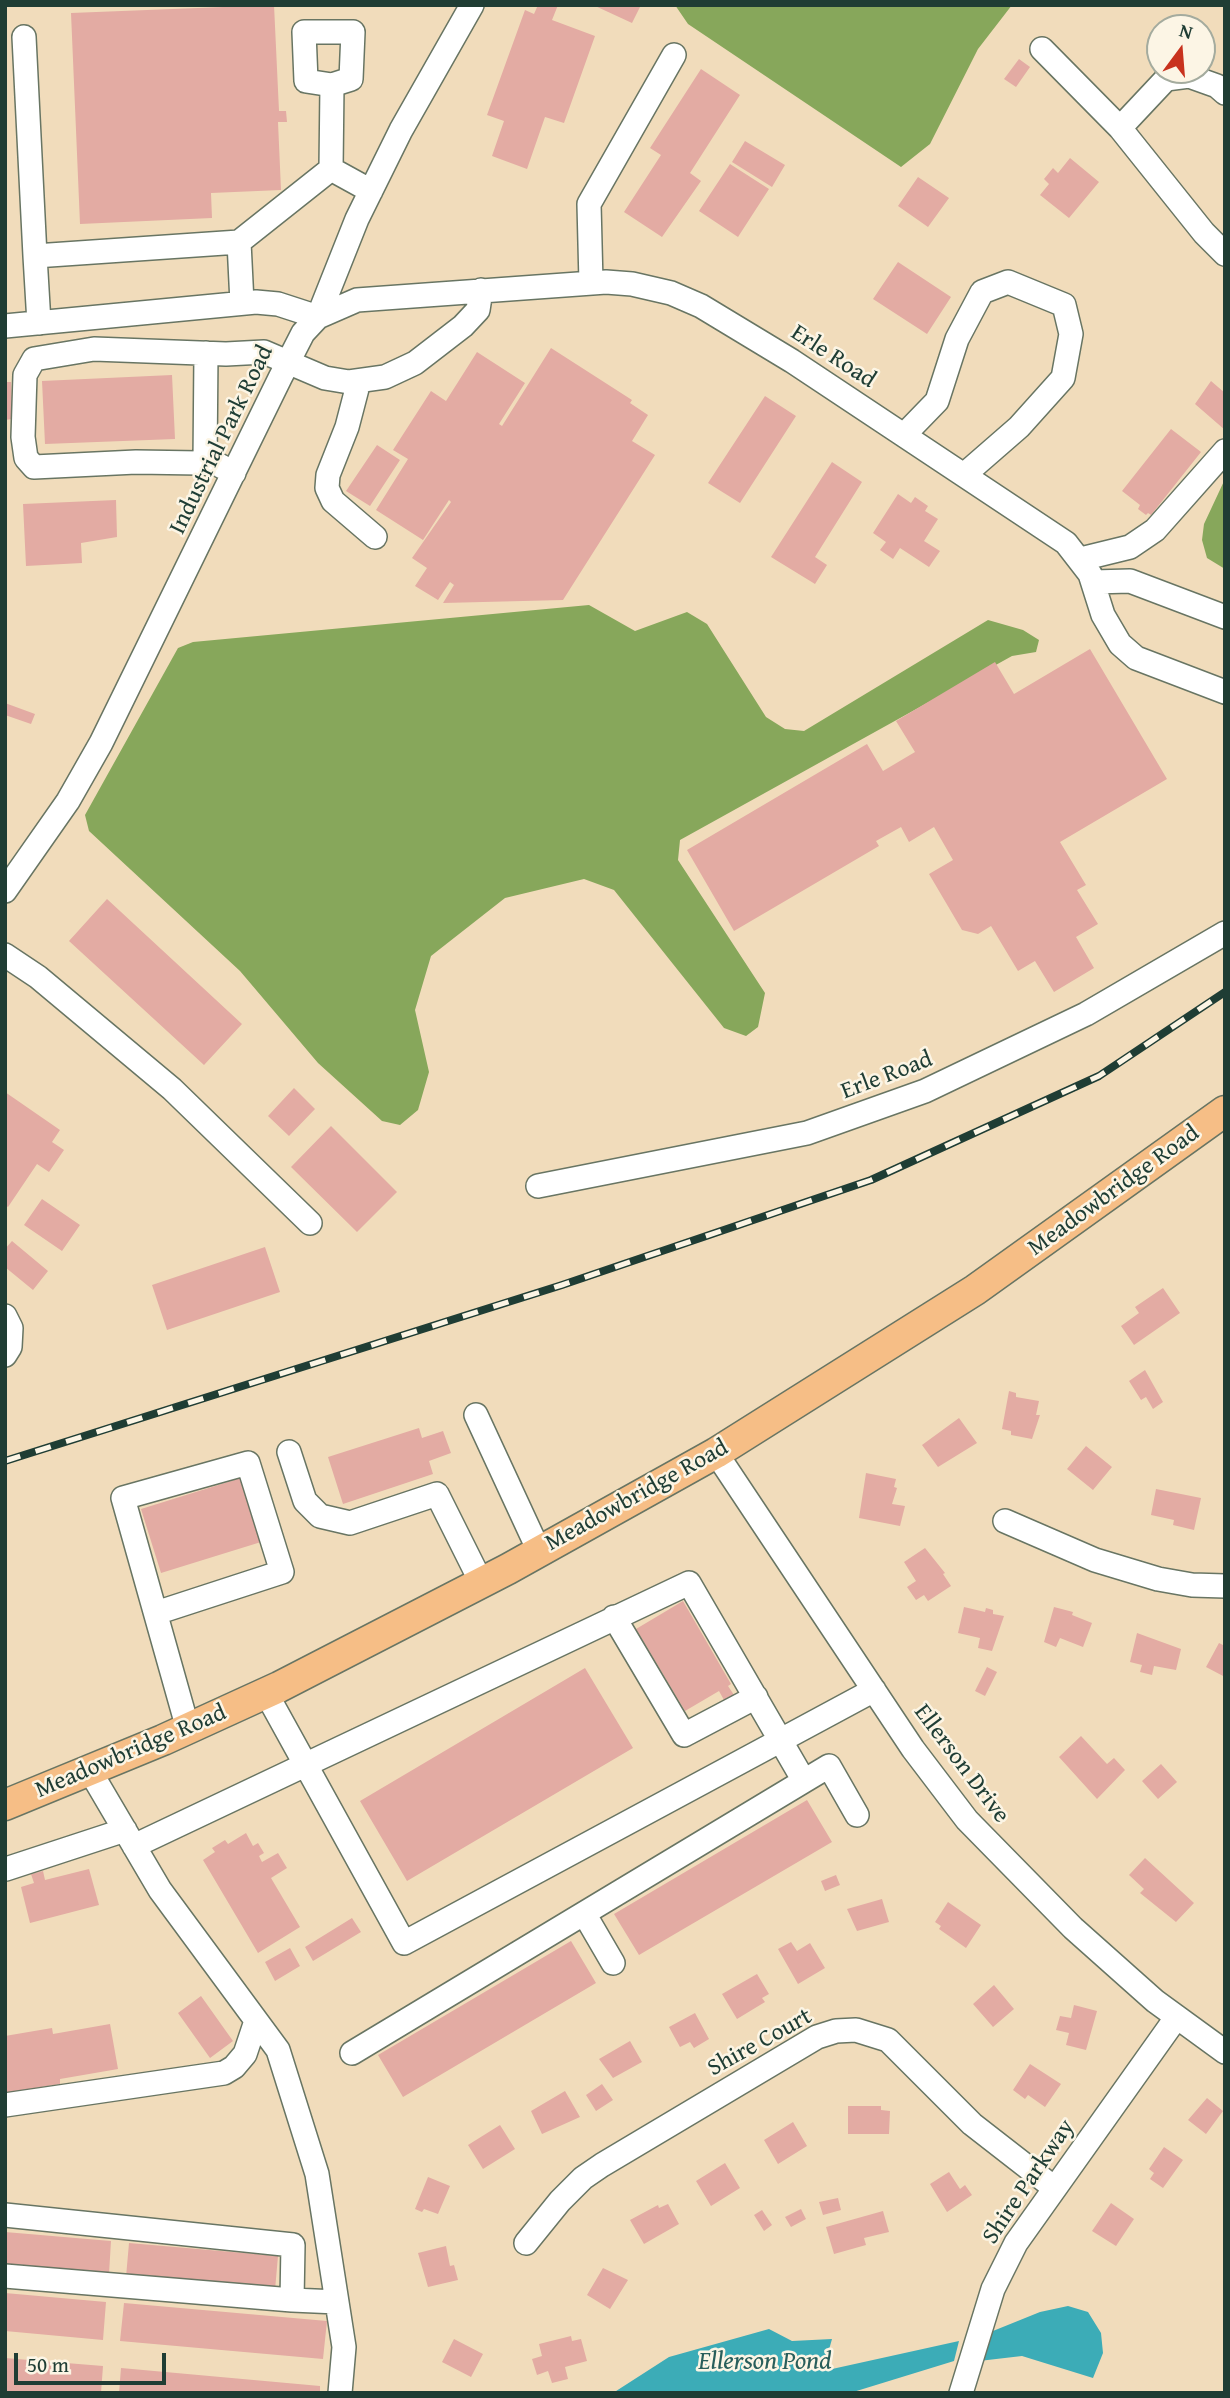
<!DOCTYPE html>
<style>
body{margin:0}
#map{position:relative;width:1230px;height:2398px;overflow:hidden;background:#f1dcbb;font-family:"Gentium Book Plus",serif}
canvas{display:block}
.frame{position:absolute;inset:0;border:7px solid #1f3d34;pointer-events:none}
.north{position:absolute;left:1146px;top:14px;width:70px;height:70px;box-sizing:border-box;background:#fcf5e5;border:2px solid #a4ab9e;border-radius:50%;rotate:16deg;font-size:19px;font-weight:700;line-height:28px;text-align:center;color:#1f3d34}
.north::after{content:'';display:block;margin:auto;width:24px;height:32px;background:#c8321e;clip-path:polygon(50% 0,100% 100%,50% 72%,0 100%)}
.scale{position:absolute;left:14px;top:2353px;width:152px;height:32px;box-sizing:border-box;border:4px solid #1f3d34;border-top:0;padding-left:9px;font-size:21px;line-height:24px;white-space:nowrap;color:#1f3d34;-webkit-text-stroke:5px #fcf5e5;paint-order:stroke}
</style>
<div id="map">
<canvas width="1230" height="2398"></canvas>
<div class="frame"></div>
<div class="north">N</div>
<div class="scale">50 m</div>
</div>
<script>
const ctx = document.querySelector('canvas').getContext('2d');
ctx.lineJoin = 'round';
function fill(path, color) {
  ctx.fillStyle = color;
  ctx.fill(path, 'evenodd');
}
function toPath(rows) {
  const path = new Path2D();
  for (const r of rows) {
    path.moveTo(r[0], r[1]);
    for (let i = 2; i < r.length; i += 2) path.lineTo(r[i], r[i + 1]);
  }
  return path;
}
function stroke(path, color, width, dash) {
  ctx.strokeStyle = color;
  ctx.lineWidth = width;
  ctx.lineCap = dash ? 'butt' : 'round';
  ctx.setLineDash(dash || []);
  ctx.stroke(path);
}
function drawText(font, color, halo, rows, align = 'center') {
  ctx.font = font + ' "Gentium Book Plus",serif';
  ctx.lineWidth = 5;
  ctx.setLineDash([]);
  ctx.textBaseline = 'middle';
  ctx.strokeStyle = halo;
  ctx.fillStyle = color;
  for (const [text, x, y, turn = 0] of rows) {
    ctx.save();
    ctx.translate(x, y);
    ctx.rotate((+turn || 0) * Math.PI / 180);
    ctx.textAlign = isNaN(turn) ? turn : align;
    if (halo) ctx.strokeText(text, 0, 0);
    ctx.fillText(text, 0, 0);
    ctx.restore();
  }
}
fill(toPath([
 [675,5,1012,5,978,49,930,144,901,167,688,24],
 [1225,479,1225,569,1207,558,1202,540,1204,524],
 [589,605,635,631,687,612,707,624,766,717,785,729,804,731,988,620,1023,630,1039,640,1036,652,1012,656,680,840,678,860,765,993,758,1027,746,1036,724,1028,614,890,584,879,505,898,431,956,415,1010,429,1072,418,1110,400,1125,382,1121,318,1063,240,971,89,831,85,815,178,648,193,642]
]), '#87a75b');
fill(toPath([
 [1068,2306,1088,2312,1101,2333,1103,2353,1093,2378,1022,2356,979,2361,988,2333,1040,2312],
 [769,2329,792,2341,832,2339,823,2371,959,2341,954,2361,850,2393,613,2393,669,2357]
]), '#3cacb7');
fill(toPath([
 [274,5,279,111,286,111,287,122,278,122,281,190,211,193,212,218,80,224,71,13],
 [538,5,558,5,552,20,595,36,564,123,545,117,527,169,492,156,504,121,487,115,525,10,534,14],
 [593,5,641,5,632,23],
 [1019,59,1030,67,1016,87,1004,79],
 [701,69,740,95,690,173,701,181,662,237,624,212,661,155,650,148],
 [745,141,785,165,772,187,732,162],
 [1070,158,1099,182,1069,218,1040,195,1049,184,1044,179,1053,168,1058,173],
 [730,164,769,189,738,237,699,211],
 [918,177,949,198,928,227,898,206],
 [898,262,951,297,927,334,873,299],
 [551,348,632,400,630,403,648,415,632,441,655,455,563,600,443,603,454,585,450,582,438,600,415,586,427,568,412,558,451,502,449,500,423,540,376,510,408,459,393,450,431,391,446,401,477,352,525,383,499,424,502,426],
 [172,375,175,439,45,444,42,381],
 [1211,381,1225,393,1225,430,1195,404],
 [5,382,11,382,12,419,5,420],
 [765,396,796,416,740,503,708,483],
 [1171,429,1201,452,1151,515,1148,513,1146,515,1138,509,1140,505,1122,491],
 [377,445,400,460,370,506,346,491],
 [832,462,862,482,815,557,827,565,815,584,771,557],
 [898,494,911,503,915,497,928,506,925,511,938,519,924,541,940,551,929,567,900,548,893,559,880,550,886,542,873,533],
 [116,500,117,537,81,543,82,563,26,566,23,504],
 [1090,649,1167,779,1060,842,1086,885,1077,890,1098,924,1076,937,1094,968,1054,992,1035,961,1018,971,991,926,978,934,962,930,929,874,953,860,934,827,909,842,901,827,876,841,879,846,734,931,687,850,867,744,883,771,915,752,896,721,995,662,1014,694],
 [5,703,35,714,31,724,5,715],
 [107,899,242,1024,204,1065,69,941],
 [294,1088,315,1109,289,1136,268,1116],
 [5,1092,60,1130,52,1142,64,1150,49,1172,37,1164,8,1207,5,1205],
 [331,1126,397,1192,357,1232,291,1167],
 [42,1199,80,1225,62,1251,24,1225],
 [12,1241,48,1271,33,1290,5,1267,5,1249],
 [265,1247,280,1292,167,1330,152,1285],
 [1163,1288,1180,1313,1134,1345,1121,1326,1139,1313,1135,1307],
 [1145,1370,1163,1402,1153,1409,1146,1397,1141,1400,1129,1381],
 [1009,1391,1016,1393,1016,1397,1039,1401,1036,1415,1040,1415,1032,1439,1011,1435,1011,1431,1002,1429],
 [959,1418,977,1443,938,1467,922,1445],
 [419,1428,422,1438,443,1431,451,1453,429,1461,433,1474,343,1504,328,1457],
 [1086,1446,1112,1467,1093,1490,1067,1469],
 [866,1473,896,1479,894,1487,897,1488,892,1504,905,1506,900,1526,859,1518],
 [241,1478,261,1542,161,1573,141,1509],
 [1156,1489,1201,1498,1194,1530,1173,1525,1174,1520,1151,1515],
 [925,1548,945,1573,943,1574,951,1586,928,1601,924,1595,916,1600,907,1587,916,1581,904,1562],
 [683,1601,731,1684,728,1686,734,1695,724,1700,719,1691,685,1711,636,1629],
 [964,1607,985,1612,986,1608,993,1610,993,1614,1004,1616,992,1651,978,1648,980,1638,958,1633],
 [1054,1607,1073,1612,1072,1615,1092,1623,1083,1647,1060,1638,1056,1647,1044,1642],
 [1137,1633,1181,1649,1176,1670,1154,1666,1152,1675,1140,1672,1142,1665,1130,1662],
 [1219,1643,1225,1646,1225,1677,1206,1667],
 [987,1667,997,1672,985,1696,975,1691],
 [585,1668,633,1748,407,1881,360,1801],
 [1081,1736,1107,1764,1114,1758,1125,1770,1097,1799,1059,1757],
 [1161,1764,1177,1782,1158,1799,1142,1781],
 [807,1800,832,1842,639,1955,614,1914],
 [246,1833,253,1846,258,1843,264,1853,259,1856,262,1862,278,1853,287,1868,271,1878,300,1927,258,1953,203,1860,215,1852,212,1848,225,1840,228,1844],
 [1145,1858,1194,1903,1176,1922,1140,1893,1144,1889,1129,1875],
 [89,1869,99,1905,30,1923,21,1887,34,1883,31,1874,43,1871,45,1880],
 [836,1875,840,1885,825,1891,821,1881],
 [882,1899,889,1922,857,1931,847,1909],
 [948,1902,981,1925,966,1948,939,1929,941,1926,935,1922],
 [352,1918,361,1932,313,1961,305,1947],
 [571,1941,596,1983,403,2097,378,2055],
 [791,1942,797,1951,810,1943,825,1968,798,1984,778,1949],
 [290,1948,300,1966,275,1981,265,1962],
 [757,1974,769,1994,762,1998,765,2002,737,2019,722,1994],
 [994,1985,1014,2009,993,2027,973,2004],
 [201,1996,233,2041,210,2058,178,2013],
 [1074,2005,1097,2011,1086,2050,1066,2045,1069,2033,1056,2030,1060,2016,1071,2018],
 [695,2013,709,2039,694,2048,690,2042,680,2047,669,2027],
 [110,2024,118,2069,60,2079,60,2084,5,2093,5,2036,52,2028,53,2034],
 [630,2041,642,2062,613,2078,599,2059],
 [1030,2064,1061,2084,1045,2107,1028,2095,1025,2099,1013,2090],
 [602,2084,613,2100,596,2111,586,2095],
 [565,2091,580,2117,542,2134,531,2111],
 [1207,2098,1223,2111,1206,2134,1188,2120],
 [848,2106,881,2106,881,2110,890,2111,889,2134,848,2134],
 [793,2122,807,2146,778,2164,764,2140],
 [500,2125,515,2149,483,2169,468,2145],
 [1164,2147,1183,2160,1163,2188,1150,2179,1154,2173,1149,2169],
 [725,2163,740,2188,711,2206,696,2181],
 [949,2172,960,2189,965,2185,972,2195,947,2212,930,2184],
 [428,2177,450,2186,438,2214,424,2209,422,2212,415,2209],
 [838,2198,841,2210,823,2215,819,2202],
 [1111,2203,1134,2219,1116,2246,1092,2231],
 [668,2204,679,2224,644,2244,630,2220,658,2205,659,2208],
 [801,2209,806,2219,791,2227,785,2217],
 [762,2210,772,2225,764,2231,754,2215],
 [883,2211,889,2232,864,2238,866,2245,834,2254,826,2227],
 [5,2232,111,2241,109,2274,5,2265],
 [129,2243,278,2256,275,2290,126,2277],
 [446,2246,450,2266,454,2265,458,2280,428,2287,418,2253],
 [603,2268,628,2280,610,2309,587,2295],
 [5,2293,106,2302,103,2340,5,2331],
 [124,2303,327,2321,323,2359,120,2341],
 [571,2336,572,2341,581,2339,587,2361,565,2367,568,2379,552,2383,548,2371,537,2375,532,2359,542,2356,539,2344],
 [454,2339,483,2354,471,2377,442,2362],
 [5,2358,103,2366,101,2393,5,2392],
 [121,2368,320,2386,320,2393,119,2393]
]), '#e3aba3');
const minor = toPath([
 [24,37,35,256,239,242],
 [1042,49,1120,128,1204,233,1225,254],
 [1120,128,1166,79,1189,76,1217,86,1225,93],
 [331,169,332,85,351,79,353,32,304,32,306,81,332,85],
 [35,256,39,323],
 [591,283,589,204,674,55],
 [242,303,239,242,331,169,371,191],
 [5,326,256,302,278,304,318,317,357,300,606,282,632,284,671,293,701,306,792,361,1066,543,1090,574,1103,615,1120,644,1136,658,1225,692],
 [359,381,347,427,328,475,327,488,333,501,375,537],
 [905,434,937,401,957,339,982,292,1008,282,1064,305,1071,334,1063,378,1019,427,965,474],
 [205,463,206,353],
 [234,473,217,464,200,463,136,462,34,467,26,458,23,437,25,375,34,359,94,349,226,354,264,352,325,378,349,382,385,377,415,363,463,326,478,310,481,290],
 [1081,559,1130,547,1155,530,1225,451],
 [1093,582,1130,581,1225,617],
 [5,891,68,801,101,743,280,378,303,333,318,317,357,219,401,130,472,5],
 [5,955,38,977,172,1089,310,1223],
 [538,1186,807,1133,925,1091,1086,1014,1225,933],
 [5,1316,11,1328,10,1347,5,1355],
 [476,1415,539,1551],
 [289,1452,305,1501,320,1516,350,1523,437,1494,481,1582],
 [716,1453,913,1749,967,1820,1073,1928,1155,2001,1225,2052],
 [1005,1521,1095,1560,1158,1579,1192,1585,1225,1586],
 [156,1613,282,1572,248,1463,123,1498,188,1729],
 [614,1617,684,1735,756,1697],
 [266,1693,404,1943,874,1690],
 [90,1771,160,1890,278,2050,317,2174,344,2347,340,2393],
 [804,1781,829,1766,857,1815],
 [134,1846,689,1583,804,1781,352,2053],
 [6,1869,125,1830],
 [585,1915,613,1963],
 [5,2105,224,2073,234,2067,245,2054,256,2021],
 [5,2215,293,2245,292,2300,337,2302],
 [526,2243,560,2201,583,2178,602,2165,817,2037,836,2031,856,2030,888,2040,972,2124,1053,2187],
 [5,2276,292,2300],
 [961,2393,993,2289,1016,2243,1176,2018]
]);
const major = toPath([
 [5,1805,163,1740,279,1687,508,1569,716,1453,975,1290,1225,1111]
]);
stroke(minor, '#687563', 26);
stroke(major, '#687563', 33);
stroke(minor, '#fff', 23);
stroke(major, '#f6be86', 30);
const rail = toPath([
 [5,1461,562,1285,871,1180,1099,1076,1225,992]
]);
stroke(rail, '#1f3d34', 8);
stroke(rail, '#fcf5e5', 5, [16]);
drawText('24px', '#1f3d34', '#fcf5e5', [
 ["Erle Road",833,357,33],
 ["Industrial Park Road",222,440,-64],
 ["Erle Road",887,1076,-21],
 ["Meadowbridge Road",1114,1191,-36],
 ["Meadowbridge Road",637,1496,-29],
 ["Meadowbridge Road",131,1752,-23],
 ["Ellerson Drive",961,1764,53],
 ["Shire Court",760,2043,-29],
 ["Shire Parkway",1029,2182,-56]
]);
drawText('italic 26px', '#285e5b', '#fcf5e5', [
 ["Ellerson Pond",765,2362]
]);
</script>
